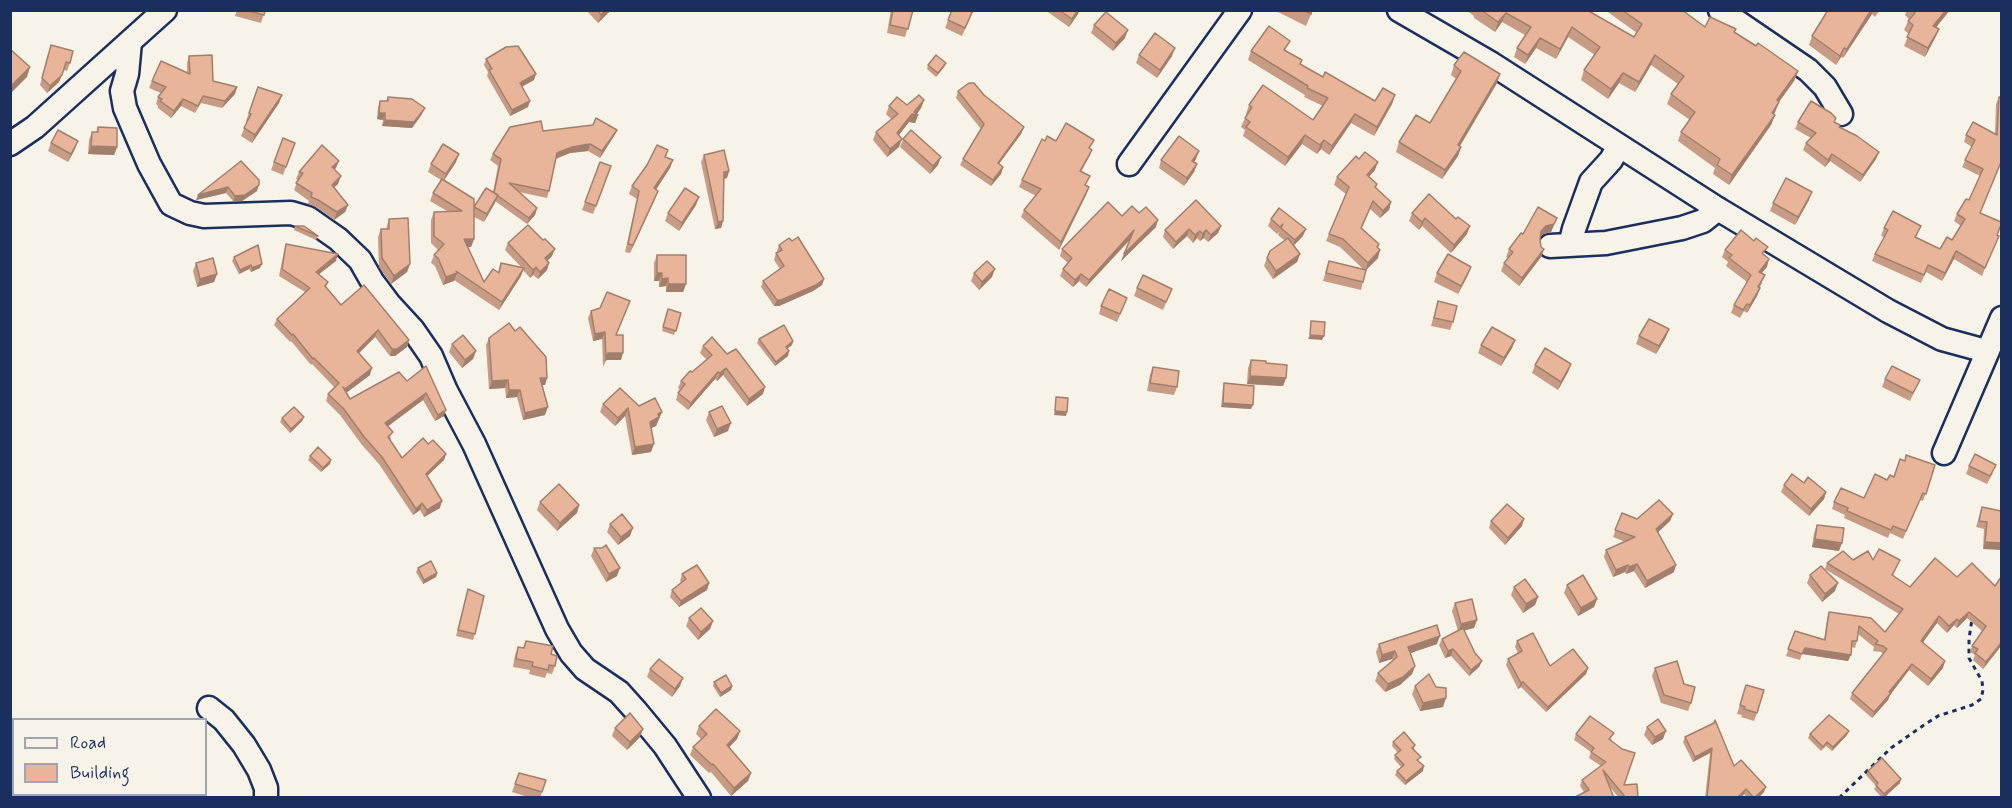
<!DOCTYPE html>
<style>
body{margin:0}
#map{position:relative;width:2012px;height:808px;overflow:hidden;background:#f7f3e8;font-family:Mynerve,sans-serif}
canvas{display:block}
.frame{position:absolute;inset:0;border:12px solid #1b2f5e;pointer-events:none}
.legend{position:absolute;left:12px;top:718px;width:195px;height:78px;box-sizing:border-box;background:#f7f3e8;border:2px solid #9fa5b1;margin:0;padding:8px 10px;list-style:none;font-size:18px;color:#1b2f5e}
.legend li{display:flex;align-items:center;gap:12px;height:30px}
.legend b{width:30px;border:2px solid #9fa5b1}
</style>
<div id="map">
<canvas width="2012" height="808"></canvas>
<div class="frame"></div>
<ul class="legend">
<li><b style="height:8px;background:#f7f3e8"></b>Road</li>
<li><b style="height:16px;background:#e8b59a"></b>Building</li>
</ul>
</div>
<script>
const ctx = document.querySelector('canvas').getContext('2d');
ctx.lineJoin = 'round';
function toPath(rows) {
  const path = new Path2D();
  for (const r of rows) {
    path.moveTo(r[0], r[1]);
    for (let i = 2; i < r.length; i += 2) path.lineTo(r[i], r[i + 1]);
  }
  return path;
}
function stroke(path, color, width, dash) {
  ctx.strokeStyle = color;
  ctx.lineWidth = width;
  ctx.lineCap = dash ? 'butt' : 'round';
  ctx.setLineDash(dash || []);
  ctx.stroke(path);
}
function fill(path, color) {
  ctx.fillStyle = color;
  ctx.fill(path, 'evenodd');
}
const minor = toPath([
 [1399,10,1492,64,1718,209,1888,311,1942,339,1986,351],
 [1720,10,1808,70,1825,87,1841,114],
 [130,42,127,74,122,91,125,108,149,164,171,204,190,213,204,216,291,213,308,218,338,239,360,260,372,281,390,305,413,330,431,356,446,391,474,444,557,629,571,653,585,669,619,692,636,711,665,746,699,798],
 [10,144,35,127,165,10],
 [1129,164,1240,10],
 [1570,245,1574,229,1591,182,1611,160,1619,146],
 [1550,246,1606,243,1682,228,1703,221,1718,209],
 [1944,453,2002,318],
 [209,708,224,720,244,745,259,770,266,788,266,798]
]);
stroke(minor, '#1b2f5e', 27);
stroke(toPath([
 [1839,798,1891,748,1924,725,1938,716,1972,705,1981,699,1983,690,1982,681,1969,658,1969,639,1972,619]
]), '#1b2f5e', 3, [4.5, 4.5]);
stroke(minor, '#f7f3e8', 22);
fill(toPath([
 [237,10,265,10,261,23,235,16],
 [586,10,611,10,598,23],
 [891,10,913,10,905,37,887,33],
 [952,10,974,10,962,36,945,28],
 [1045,10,1079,10,1078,14,1069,27],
 [1274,10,1313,10,1306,26],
 [1466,10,1587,10,1634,37,1637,33,1605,10,1682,10,1705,27,1735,32,1798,71,1794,81,1779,102,1774,115,1775,115,1771,125,1729,185,1713,174,1715,168,1678,141,1681,132,1690,120,1667,104,1671,94,1678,84,1651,65,1635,92,1619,83,1608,99,1581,80,1584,70,1595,55,1568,37,1556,59,1536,48,1525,64,1514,57,1517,48,1525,35,1502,22,1495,32,1474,18,1474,16],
 [1828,10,1880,10,1875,17,1872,14,1843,58,1841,57,1836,65,1809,45,1812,36],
 [1907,10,1950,10,1936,27,1939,29,1935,38,1925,57,1904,46,1909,34,1904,30,1909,19,1905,15],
 [1094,25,1125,38,1113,51,1091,33],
 [51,45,70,63,67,71,63,70,59,82,47,93,40,85],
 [1251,51,1287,51,1301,65,1323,77,1375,101,1395,95,1392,104,1374,136,1351,123,1329,155,1321,149,1317,154,1302,144,1285,166,1243,136,1245,130,1241,127,1245,118,1247,115,1246,114,1249,105,1313,120,1323,106,1304,97,1305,95,1248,60],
 [1139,55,1172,56,1157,78,1136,63],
 [189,56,213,81,237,87,235,94,222,108,201,103,195,113,181,106,171,118,158,108,158,106,156,104,158,97,161,93,149,88,152,81,187,73,187,63],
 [486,59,534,80,522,86,528,107,510,116,487,76,488,72,484,65],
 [946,63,944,67,936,77,927,69,928,65],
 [1454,65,1497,83,1460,146,1461,147,1458,156,1442,179,1396,152,1399,142,1430,123,1456,79,1451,75],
 [258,87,282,95,279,103,252,143,241,136,247,122,246,121],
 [958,91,984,95,1021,134,999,164,1003,167,1001,174,991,186,960,165,963,159,981,129,956,98],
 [388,97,422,114,412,128,382,126,383,120,377,119,378,107,380,101,386,101],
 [1999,97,2001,163,1980,213,1998,235,1982,276,1954,259,1942,281,1926,272,1921,283,1872,261,1875,254,1884,237,1881,236,1884,228,1921,226,1916,238,1940,249,1952,240,1961,226,1954,221,1957,214,1969,200,1980,176,1962,167,1972,147,1964,142,1966,135,1995,133,1996,104],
 [924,100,921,108,917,114,918,115,915,123,909,122,899,135,899,147,887,157,873,140,876,132,891,119,886,114,889,106,907,105],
 [1836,118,1834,122,1839,127,1879,152,1876,159,1860,182,1830,161,1825,167,1803,150,1806,143,1811,138,1795,129,1798,122],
 [98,127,117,147,114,155,88,154,89,140,92,132,96,132],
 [543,131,614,136,600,158,588,151,570,153,556,159,549,191,547,198,519,192,537,208,535,215,527,224,495,201,484,222,474,217,474,239,471,247,468,247,484,282,498,272,501,263,521,267,505,250,508,243,552,256,547,261,549,263,547,270,538,279,533,275,530,278,523,270,521,276,499,310,454,280,443,285,435,266,431,263,434,255,438,250,431,243,431,220,434,212,447,211,430,201,433,193,441,180,428,172,431,164,456,162,444,180,474,210,474,207,493,192,498,166,490,160,493,154],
 [283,138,295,143,283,175,271,170],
 [903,139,938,165,930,174,900,147],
 [1045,141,1056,141,1090,148,1092,150,1089,157,1081,172,1086,186,1089,187,1086,195,1059,250,1021,217,1024,210,1036,196,1019,187,1022,180],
 [51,143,75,149,68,162,48,151],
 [668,150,666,157,673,160,670,168,656,189,655,199,630,253,625,252,637,199,629,194,632,186],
 [704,155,729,171,727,178,724,179,723,221,721,228,715,229,701,162],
 [1196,159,1194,162,1197,164,1194,172,1184,186,1159,168,1161,160],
 [241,161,257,191,242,201,233,201,226,193,196,200],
 [600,162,611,166,593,214,582,210],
 [336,168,334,170,338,184,334,187,348,205,345,212,334,220,316,207,308,204,309,201,294,190,298,180,296,179,299,172],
 [1375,170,1369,177,1377,184,1376,188,1391,202,1389,210,1380,218,1370,209,1362,228,1379,244,1378,248,1378,258,1366,270,1361,290,1323,281,1329,261,1363,269,1340,247,1326,241,1346,194,1334,185,1337,177],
 [1809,200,1795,225,1770,211,1773,203],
 [696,205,679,231,665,221,668,213],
 [1139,213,1156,227,1121,261,1131,239,1086,287,1079,281,1073,287,1060,276,1063,269,1068,263,1060,256,1062,249,1122,216],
 [1412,213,1467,234,1451,253,1422,226,1419,230,1409,221],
 [1557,218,1551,232,1543,234,1540,238,1541,247,1544,249,1541,257,1519,286,1501,271,1504,263,1508,258,1506,257,1509,249,1523,234],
 [389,219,410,264,407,272,391,284,379,267,378,237,381,229,386,229],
 [1271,219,1303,236,1293,246,1300,254,1297,262,1273,279,1264,266,1267,258,1285,241,1278,235,1279,232,1277,234,1268,226],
 [295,226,318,236,316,240,294,230],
 [1221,226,1218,233,1208,242,1204,238,1200,241,1197,238,1193,243,1187,236,1173,249,1163,237,1165,230],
 [286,244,336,261,319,274,328,282,326,287,341,305,409,340,407,347,395,356,390,356,375,337,359,353,370,375,346,393,350,399,407,381,426,366,444,416,435,421,423,400,388,426,391,439,389,440,402,458,428,444,446,454,444,460,427,476,440,508,424,517,420,510,413,515,379,464,362,445,340,415,326,401,328,394,335,388,312,364,311,365,291,341,290,342,274,325,277,319,305,292,279,276,284,251],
 [779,245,824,279,822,285,813,291,779,306,774,306,761,287,763,281,780,269,774,260,776,253,778,252,777,251],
 [1725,250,1765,255,1767,267,1761,273,1762,283,1760,287,1757,296,1747,313,1744,311,1740,318,1731,313,1734,305,1747,282,1726,266,1728,262,1722,257],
 [657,255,686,284,683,292,666,292,666,286,659,287,659,281,654,281,654,263],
 [234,257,260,268,251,272,249,269,239,274,232,261],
 [196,263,217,274,214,282,197,287,193,271],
 [1471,267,1468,275,1458,294,1434,282,1437,273],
 [974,273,992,277,979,290,971,281],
 [1137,288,1172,289,1163,310,1134,296],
 [1438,301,1453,322,1450,330,1431,326],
 [1101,306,1124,306,1117,322,1099,314],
 [668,309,681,313,674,335,662,331],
 [591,311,616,335,621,360,606,360,603,367,602,339,593,341,588,318],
 [1639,336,1666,337,1656,354,1636,344],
 [489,338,547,378,545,385,542,385,545,415,523,420,517,397,506,398,505,388,489,389,486,345],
 [759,339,793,341,792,345,787,349,789,351,788,356,775,366,757,343],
 [1515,340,1512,348,1501,366,1478,353,1481,345],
 [452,344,476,351,473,359,462,368,449,352],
 [703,346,763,394,747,406,723,375,717,381,715,379,688,410,676,400,678,393,680,390,678,388,681,381,707,360,700,353],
 [1251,360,1266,363,1286,378,1283,386,1247,384,1248,368],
 [1571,364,1568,372,1558,390,1532,373,1535,365],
 [1153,367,1177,387,1174,395,1147,391,1150,375],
 [1885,379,1920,380,1910,401,1882,387],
 [1224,383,1251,409,1221,407,1223,387],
 [603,404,639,406,662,412,656,426,651,428,651,452,632,455,625,416,615,426,600,412],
 [709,412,728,431,714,437,706,420],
 [304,417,302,421,290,433,280,422,282,418],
 [310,456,330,464,321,472,308,460],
 [1905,461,1935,465,1923,501,1920,500,1903,539,1890,533,1888,538,1844,518,1845,515,1832,509,1834,502,1864,498,1887,480,1894,476],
 [1969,466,1993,473,1987,484,1966,474],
 [1804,483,1826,492,1824,499,1809,516,1781,492,1784,485],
 [540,502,579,505,577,513,557,531,537,510],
 [1982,507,2001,511,1983,549,1984,529,1976,527],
 [1622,513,1637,519,1673,514,1670,521,1658,532,1674,572,1645,588,1634,571,1626,574,1625,572,1613,577,1604,557,1606,550,1625,542,1613,537],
 [1491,521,1522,526,1505,545,1489,528],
 [610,524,630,536,618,545,607,532],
 [1817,525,1839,551,1812,547,1814,533],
 [594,548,617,576,606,582,591,556],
 [1935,558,2001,646,1983,669,1973,660,1975,655,1970,652,1972,646,1982,631,1967,618,1957,628,1954,625,1947,633,1937,623,1922,642,1943,668,1928,686,1909,670,1890,695,1888,700,1872,718,1850,699,1852,693,1883,654,1881,652,1873,651,1874,647,1858,634,1857,641,1855,648,1852,647,1848,661,1802,654,1800,660,1786,656,1795,631,1824,640,1827,619,1829,612,1885,632,1899,614,1825,569,1827,563,1853,560,1900,560,1893,576,1910,587],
 [418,568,437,573,436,577,423,584,416,572],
 [682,574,709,583,707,590,679,607,670,597,672,590,681,582,680,581],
 [1810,575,1835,591,1822,602,1807,583],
 [1567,585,1597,599,1594,607,1578,616,1564,593],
 [1514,587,1538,597,1535,605,1523,613,1511,595],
 [468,589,475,634,473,640,456,636],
 [1455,603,1477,620,1474,628,1464,630,1475,653,1482,661,1479,667,1469,676,1451,656,1445,658,1439,645,1442,639,1458,631,1452,611],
 [689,618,713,621,710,629,698,640,686,626],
 [526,641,551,654,555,666,552,674,547,673,545,678,529,674,530,670,513,667,515,655,518,647,523,648],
 [1517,641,1550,666,1588,668,1586,674,1546,712,1521,687,1518,689,1506,665,1508,659,1518,653,1515,647],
 [1379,644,1437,644,1410,653,1415,666,1412,674,1400,685,1385,692,1375,681,1378,673,1393,661,1392,659,1379,663,1376,652],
 [1655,668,1684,684,1691,703,1688,711,1661,703,1652,676],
 [650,669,680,686,672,697,647,677],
 [714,682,732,686,731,690,720,697,713,686],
 [1746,685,1757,713,1754,721,1741,717,1742,715,1737,714],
 [1415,686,1436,687,1443,707,1420,711,1412,694],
 [1715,720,1734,766,1764,792,1758,798,1747,798,1744,794,1741,798,1705,798,1710,753,1693,762,1683,742,1685,737,1713,724],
 [699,726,740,731,737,739,729,747,751,773,748,781,731,796,711,772,709,773,690,755,693,747,701,739,696,734],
 [1647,727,1663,739,1652,745,1644,735],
 [615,728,640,737,627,750,612,736],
 [1576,734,1612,739,1611,740,1624,785,1638,798,1619,798,1609,786,1584,792,1580,786,1582,780,1601,766,1589,758,1591,752,1574,740],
 [1810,734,1847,735,1832,751,1826,746,1821,751,1808,738],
 [1393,742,1415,745,1414,749,1423,771,1405,785,1395,775,1397,771,1401,767,1394,759,1395,755,1398,753,1392,746],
 [1868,771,1900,783,1884,798,1882,798,1874,789,1876,786,1866,775],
 [519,773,546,780,540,798,531,798,512,792]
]), '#c89c84');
fill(toPath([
 [605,10,611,10,598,23,601,15],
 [1078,10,1079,10,1078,14,1069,27,1072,19],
 [1871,10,1873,10,1872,14,1843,58,1847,49],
 [1946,10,1950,10,1930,35,1933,26],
 [1506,13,1502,22,1495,32,1498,22],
 [1572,27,1568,37,1556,59,1560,49],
 [1939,29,1935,38,1925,57,1928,48],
 [1128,30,1125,38,1113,51,1116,43],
 [1540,38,1536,48,1525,64,1528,55],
 [1175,48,1172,56,1157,78,1160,70],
 [1844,48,1841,57,1836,65,1840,56],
 [1655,55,1651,65,1635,92,1639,82],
 [946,63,944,67,936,77,938,73],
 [30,67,27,77,10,94,10,87],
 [1798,71,1794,81,1773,110,1777,100],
 [1623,73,1619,83,1608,99,1611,89],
 [536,74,534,80,518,89,520,83],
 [1500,74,1497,83,1455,154,1458,145],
 [62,75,59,82,47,93,50,86],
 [237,87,235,94,222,108,225,101],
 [282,95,279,103,252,143,255,135],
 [1395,95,1392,104,1374,136,1377,127],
 [183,99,181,106,171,118,174,111],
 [924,100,921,108,916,115,918,115,915,123,909,122,894,141,897,133],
 [530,101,528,107,510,116,512,110],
 [1779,102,1775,112,1768,123,1772,113],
 [425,108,422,114,412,128,382,126,385,120],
 [379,113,385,113,383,120,377,119],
 [1355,114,1351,123,1329,155,1332,146],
 [1775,115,1771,125,1729,185,1732,175],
 [1024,127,1021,134,995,169,998,163],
 [617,130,614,136,600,158,602,151],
 [1305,135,1302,144,1285,166,1288,157],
 [902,139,899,147,887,157,890,149],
 [1324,140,1321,149,1317,154,1320,145],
 [78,141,75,149,68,162,71,154],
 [590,144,588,151,570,153,554,159,557,153,572,147],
 [91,146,117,147,114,155,88,154],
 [1461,147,1458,156,1442,179,1445,170],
 [1092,150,1089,157,1077,178,1080,171],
 [1199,151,1196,159,1189,169,1192,161],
 [1879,152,1876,159,1860,182,1863,175],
 [459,154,456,162,443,182,446,174],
 [1832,154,1830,161,1825,167,1828,160],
 [941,157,938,165,930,174,933,166],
 [673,160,670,168,652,196,654,188],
 [339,161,336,168,329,174,332,167],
 [1378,162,1375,170,1364,182,1367,175],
 [1197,164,1194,172,1184,186,1187,178],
 [1003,167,1001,174,991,186,993,180],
 [729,171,727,178,721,179,724,172],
 [341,176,338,184,329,192,332,185],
 [259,185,257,191,242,201,233,201,235,196],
 [228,187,226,193,196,200,198,195],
 [1089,187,1086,195,1059,250,1061,242],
 [658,191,655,199,630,253,633,245],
 [1812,192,1809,200,1795,225,1798,217],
 [498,195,495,203,484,222,487,214],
 [699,197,696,205,679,231,682,223],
 [1391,202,1389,210,1380,218,1383,211],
 [348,205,345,212,334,220,337,212],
 [537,208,535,215,527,224,529,218],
 [1425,218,1422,226,1419,230,1422,222],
 [1557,218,1551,232,1543,234,1538,239,1541,231,1546,226],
 [1158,220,1156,227,1121,261,1124,254],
 [723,221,721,228,715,229,718,222],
 [1221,226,1218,233,1208,242,1211,235],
 [1470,226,1467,234,1451,253,1454,245],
 [1189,229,1187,236,1173,249,1176,242],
 [1306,229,1303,236,1292,247,1295,240],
 [1134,230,1131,238,1086,287,1089,280],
 [1206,230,1204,238,1200,241,1203,234],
 [1200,231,1197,238,1193,243,1195,235],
 [464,239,474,239,471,247,461,247],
 [555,249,552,256,542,266,545,258],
 [1544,249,1541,257,1519,286,1522,278],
 [1380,250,1378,258,1365,271,1368,263],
 [1956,251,1954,259,1942,281,1945,273],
 [338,254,336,261,314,278,316,272],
 [1300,254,1297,262,1273,279,1276,271],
 [1769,259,1767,267,1756,280,1759,272],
 [549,263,547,270,538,279,540,272],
 [262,264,260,268,251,272,252,268],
 [410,264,407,272,391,284,394,276],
 [251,265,249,269,239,274,240,270],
 [536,267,533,275,530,278,533,270],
 [1471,267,1468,275,1458,294,1461,286],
 [524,268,521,276,499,310,502,302],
 [995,269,992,277,979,290,982,282],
 [457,273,454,281,443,285,446,277],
 [657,273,662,273,659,281,654,281],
 [217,274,214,282,197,287,200,279],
 [1081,274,1079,281,1073,287,1075,280],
 [668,278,666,286,659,287,662,279],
 [824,279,822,285,813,291,779,306,774,306,777,300],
 [668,284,686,284,683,292,666,292],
 [1760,288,1757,296,1747,313,1750,305],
 [1669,329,1666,337,1656,354,1659,346],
 [378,330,375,337,355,357,357,351],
 [605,332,602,339,593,341,595,334],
 [1310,335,1324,336,1322,340,1308,339],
 [409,340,407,347,395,356,390,356,392,349],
 [1515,340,1512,348,1501,366,1504,358],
 [793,341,792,345,784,351,786,347],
 [476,351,473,359,462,368,465,360],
 [789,351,788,356,775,366,776,362],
 [608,353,623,353,621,360,606,360,603,367],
 [1571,364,1568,372,1558,390,1561,382],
 [372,368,370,375,342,396,345,389],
 [726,368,723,375,717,381,720,373],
 [718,372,715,379,688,410,691,403],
 [1250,376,1286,378,1283,386,1247,384],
 [540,378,547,378,545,385,538,385],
 [508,380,505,388,489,389,492,381],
 [765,387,763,394,747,406,749,399],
 [509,390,520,390,517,397,506,398],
 [426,393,423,400,383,430,385,423],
 [1223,403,1253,405,1251,409,1221,407],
 [548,407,545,415,523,420,525,413],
 [628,408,625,416,615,426,618,418],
 [446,410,444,416,435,421,438,415],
 [1055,411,1067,412,1066,416,1054,415],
 [662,412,656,426,647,430,650,422,658,414],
 [304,417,302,421,290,433,291,429],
 [731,423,728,431,714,437,717,429],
 [654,444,651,452,632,455,635,447],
 [446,454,444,460,423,480,426,474],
 [331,460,330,464,321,472,323,468],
 [1826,492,1824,499,1809,516,1811,509],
 [442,501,440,508,424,517,427,510],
 [422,503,420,510,413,515,416,509],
 [579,505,577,513,557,531,560,523],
 [1673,514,1670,521,1654,536,1656,529],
 [1524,519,1522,526,1505,545,1508,538],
 [633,528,630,536,618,545,621,537],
 [1815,539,1842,543,1839,551,1812,547],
 [1985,542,2001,543,2001,550,1983,549],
 [1637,564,1634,571,1626,574,1629,567],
 [1628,565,1625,572,1613,577,1616,570],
 [1676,565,1674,572,1645,588,1647,581],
 [620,568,617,576,606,582,609,574],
 [437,573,436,577,423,584,424,580],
 [709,583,707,590,679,607,681,601],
 [1838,583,1835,591,1822,602,1825,594],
 [1538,597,1535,605,1523,613,1526,604],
 [1597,599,1594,607,1578,616,1581,608],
 [1969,612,1967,618,1957,628,1959,621],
 [1939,616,1937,623,1919,648,1921,641],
 [1957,619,1954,625,1947,633,1949,626],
 [1477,620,1474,628,1458,632,1461,624],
 [713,621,710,629,698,640,701,632],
 [1440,636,1437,644,1405,655,1408,647],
 [2001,643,2001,646,1983,669,1986,662],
 [1805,648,1851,655,1848,661,1802,654],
 [1453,649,1451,656,1445,658,1448,651],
 [1395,651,1392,659,1379,663,1382,655],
 [1482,661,1479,667,1469,676,1471,670],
 [1945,661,1943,668,1928,686,1931,679],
 [1912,664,1909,670,1890,695,1888,700,1872,718,1874,712],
 [1415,666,1412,674,1400,685,1385,692,1388,684],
 [1588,668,1586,674,1546,712,1548,707],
 [683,678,680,686,672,697,675,689],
 [1523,682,1521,687,1518,689,1521,683],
 [732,686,731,690,720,697,721,693],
 [1446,698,1443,707,1420,711,1423,703],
 [643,729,640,737,627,750,630,742],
 [740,731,737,739,724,753,727,745],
 [1666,731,1663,739,1652,745,1655,737],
 [1849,731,1847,735,1832,751,1833,747],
 [1712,748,1710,753,1693,762,1695,757],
 [1424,766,1423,771,1405,785,1406,781],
 [751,773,748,781,731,796,734,788],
 [1901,779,1900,783,1883,798,1884,794],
 [1766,787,1764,792,1758,798,1754,798],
 [1746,789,1744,794,1741,798,1737,798]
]), '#a27f6c');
const building = toPath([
 [246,10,265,10,264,15,246,10],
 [597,10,605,10,601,15,597,10],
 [893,10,913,10,908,29,890,25,893,10],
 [952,10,973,10,965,28,948,20,952,10],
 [1059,10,1078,10,1072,19,1059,10],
 [1303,10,1312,10,1311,14,1303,10],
 [1481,10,1587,10,1634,37,1642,24,1622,10,1682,10,1705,27,1710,17,1736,29,1734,32,1756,46,1758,43,1798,71,1777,100,1779,102,1772,113,1775,115,1732,175,1717,165,1720,159,1681,132,1695,112,1671,94,1684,76,1655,55,1639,82,1623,73,1611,89,1584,70,1600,47,1572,27,1560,49,1540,38,1528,55,1517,48,1531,27,1506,13,1498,22,1481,10],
 [1828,10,1871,10,1847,49,1844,48,1840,56,1812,36,1828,10],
 [1913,10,1946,10,1933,26,1939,29,1928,48,1907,37,1913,25,1908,21,1915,13,1913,10],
 [1106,12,1128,30,1116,43,1094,25,1106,12],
 [1269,26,1290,41,1284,50,1302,60,1300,64,1323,77,1325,72,1375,101,1383,88,1395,95,1377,127,1355,114,1332,146,1324,140,1320,145,1305,135,1288,157,1246,127,1250,122,1245,118,1252,107,1249,105,1263,85,1313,120,1328,98,1307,88,1308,86,1251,51,1269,26],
 [1155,33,1175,48,1160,70,1139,55,1155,33],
 [51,45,73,51,70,63,66,62,62,75,50,86,42,78,51,45],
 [518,46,536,74,520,83,530,101,512,110,489,70,492,69,486,59,506,47,518,46],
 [10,49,30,67,10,87,10,49],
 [1464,52,1500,74,1458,145,1461,147,1445,170,1399,142,1416,115,1430,123,1461,71,1454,65,1464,52],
 [212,55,213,81,237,87,225,101,203,96,198,106,183,99,174,111,160,101,162,99,158,97,166,87,152,81,161,61,190,74,189,56,212,55],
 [936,55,946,63,938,73,928,65,936,55],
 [969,83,974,83,984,95,1024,127,998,163,1003,167,993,180,963,159,984,124,958,91,969,83],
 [258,87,282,95,255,135,244,128,251,114,249,113,258,87],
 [919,95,924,100,914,112,918,115,912,114,897,133,902,139,890,149,876,132,898,114,889,106,897,97,907,105,919,95],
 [388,97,412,99,425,108,414,122,385,120,385,113,379,113,380,101,388,101,388,97],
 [1999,97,2001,97,2001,162,1980,213,2001,222,2001,225,1997,235,1999,236,1985,268,1956,251,1945,273,1928,265,1924,275,1875,254,1888,230,1884,228,1893,211,1921,226,1915,237,1940,249,1947,237,1952,240,1965,219,1957,214,1966,199,1969,200,1983,169,1965,160,1975,140,1966,135,1973,122,1997,135,1999,97],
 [1811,101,1831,113,1836,118,1834,122,1840,125,1839,127,1857,136,1879,152,1863,175,1832,154,1828,160,1806,143,1816,133,1798,122,1811,101],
 [596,118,617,130,602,151,590,144,572,147,557,153,549,191,509,183,537,208,529,218,494,193,501,159,493,154,510,127,541,121,543,131,593,125,596,118],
 [1066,123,1094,140,1089,148,1092,150,1080,171,1090,176,1085,185,1089,187,1061,242,1024,210,1041,189,1022,180,1042,139,1045,141,1047,136,1056,141,1066,123],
 [98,127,117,128,117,147,91,146,92,132,98,132,98,127],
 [58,130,78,141,71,154,51,143,58,130],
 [911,130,941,157,933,166,903,139,911,130],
 [1179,136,1199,151,1192,161,1197,164,1187,178,1161,160,1179,136],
 [283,138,295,143,286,167,274,162,283,138],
 [443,144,459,154,446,174,431,164,443,144],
 [322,145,339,161,332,167,341,176,332,185,348,205,337,212,318,200,311,197,312,193,296,183,303,173,299,172,322,145],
 [657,145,668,150,665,157,673,160,654,188,658,191,633,245,628,244,639,191,632,186,647,165,657,145],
 [724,150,729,171,724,172,723,221,718,222,704,155,724,150],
 [1365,152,1378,162,1367,175,1377,184,1375,187,1391,202,1383,211,1373,201,1361,228,1379,244,1377,247,1380,250,1368,263,1343,239,1329,234,1349,187,1337,177,1356,156,1359,159,1365,152],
 [241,161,259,180,259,185,245,195,235,196,228,187,198,195,241,161],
 [600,162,611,166,596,206,585,202,600,162],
 [1786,178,1812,192,1798,217,1773,203,1786,178],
 [442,179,474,199,474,239,464,239,484,282,493,269,499,273,501,263,524,268,502,302,456,271,457,273,446,277,438,258,434,255,444,244,434,236,434,212,462,211,433,193,442,179],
 [486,188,498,195,487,214,474,207,486,188],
 [685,188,699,197,682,223,668,213,685,188],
 [1429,194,1456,219,1458,217,1470,226,1454,245,1425,218,1422,222,1412,213,1429,194],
 [1196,200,1221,226,1211,235,1206,230,1203,234,1200,231,1195,235,1189,229,1176,242,1165,230,1196,200],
 [1108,202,1122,216,1132,206,1139,213,1146,207,1158,220,1124,254,1134,230,1089,280,1081,274,1075,280,1063,269,1072,258,1062,249,1108,202],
 [1538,207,1557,218,1554,224,1546,226,1541,231,1540,239,1541,247,1544,249,1522,278,1504,263,1513,252,1509,249,1521,233,1523,234,1538,207],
 [1279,208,1306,229,1295,240,1281,228,1283,224,1280,227,1271,219,1279,208],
 [408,218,410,264,394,276,382,258,381,229,389,229,389,219,408,218],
 [528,225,543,240,545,239,555,249,545,258,549,263,540,272,536,267,533,270,508,243,528,225],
 [295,226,304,226,318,236,295,226],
 [1741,230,1754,241,1756,238,1768,247,1762,253,1769,259,1759,272,1765,275,1758,287,1760,288,1750,305,1747,304,1743,310,1734,305,1751,275,1729,258,1732,255,1725,250,1741,230],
 [798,237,824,279,816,285,781,300,777,300,763,281,784,266,776,253,782,250,779,245,789,238,792,241,798,237],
 [1288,238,1300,254,1276,271,1267,258,1270,251,1288,238],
 [286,244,338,254,316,272,328,282,325,286,341,305,364,285,409,340,397,349,392,349,378,330,357,351,372,368,345,389,343,387,350,399,399,372,407,381,426,366,446,410,438,415,426,393,385,423,393,432,388,437,402,458,423,438,428,444,433,440,446,454,426,474,442,501,427,510,422,503,416,509,382,457,365,438,343,408,328,394,339,383,314,358,313,359,293,334,292,335,277,319,310,288,282,269,286,244],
 [258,245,262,264,252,268,251,265,240,270,234,257,258,245],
 [1448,254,1471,267,1461,286,1437,273,1448,254],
 [657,255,686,255,686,284,668,284,668,278,662,279,662,273,657,273,657,255],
 [213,258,217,274,200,279,196,263,213,258],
 [987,261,995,269,982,282,974,273,987,261],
 [1329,261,1366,270,1363,282,1326,273,1329,261],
 [1143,275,1172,289,1166,302,1137,288,1143,275],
 [1109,289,1127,298,1120,314,1101,306,1109,289],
 [607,292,630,301,616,335,623,335,623,353,608,353,606,360,605,332,595,334,591,311,600,308,607,292],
 [1438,301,1457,306,1453,322,1434,318,1438,301],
 [668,309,681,313,676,331,663,327,668,309],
 [1649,319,1669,329,1659,346,1639,336,1649,319],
 [1311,321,1325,322,1324,336,1310,335,1311,321],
 [509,323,515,331,520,327,546,357,547,378,540,378,548,407,525,413,520,390,509,390,508,380,492,381,489,338,509,323],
 [784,325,793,341,786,347,789,351,776,362,759,339,784,325],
 [1492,327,1515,340,1504,358,1481,345,1492,327],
 [463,335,476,351,465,360,452,344,463,335],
 [712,337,727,354,736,349,765,387,749,399,726,368,720,373,718,372,691,403,678,393,685,384,681,381,690,371,692,372,712,355,703,346,712,337],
 [1545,348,1571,364,1561,382,1535,365,1545,348],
 [1251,360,1266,361,1266,363,1287,365,1286,378,1250,376,1251,360],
 [1892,366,1920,380,1913,393,1885,379,1892,366],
 [1153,367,1179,371,1177,387,1150,383,1153,367],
 [1224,383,1254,386,1253,405,1223,403,1224,383],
 [620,388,639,406,655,398,662,412,658,414,659,417,650,422,654,444,635,447,628,408,618,418,603,404,620,388],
 [1056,397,1068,398,1067,412,1055,411,1056,397],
 [722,406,731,423,717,429,709,412,722,406],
 [294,407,304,417,291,429,282,418,294,407],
 [318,447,331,460,323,468,310,456,318,447],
 [1975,454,1996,465,1990,476,1969,466,1975,454],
 [1906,455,1935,465,1926,494,1923,493,1906,531,1893,526,1891,530,1847,511,1848,508,1834,502,1841,488,1864,498,1875,474,1887,480,1890,475,1894,477,1900,459,1905,461,1906,455],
 [1792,474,1804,483,1808,477,1826,492,1811,509,1784,485,1792,474],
 [559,484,579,505,560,523,540,502,559,484],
 [1659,500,1673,514,1656,529,1676,565,1647,581,1637,564,1629,567,1628,565,1616,570,1606,550,1635,537,1615,530,1622,513,1637,519,1659,500],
 [1507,504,1524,519,1508,538,1491,521,1507,504],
 [1982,507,2001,511,2001,543,1985,542,1987,522,1979,521,1982,507],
 [622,514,633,528,621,537,610,524,622,514],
 [1817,525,1844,528,1842,543,1815,539,1817,525],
 [606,545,620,568,609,574,594,548,602,548,606,545],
 [1879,549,1900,560,1892,575,1910,587,1935,558,1957,577,1972,563,1995,586,2001,577,2001,643,1986,662,1975,653,1978,649,1972,646,1986,626,1969,612,1959,621,1957,619,1949,626,1939,616,1921,641,1945,661,1931,679,1912,664,1889,692,1891,693,1874,712,1852,693,1887,649,1883,646,1875,644,1878,641,1859,626,1857,641,1852,641,1851,655,1805,648,1802,654,1788,649,1795,631,1825,640,1829,612,1871,618,1885,632,1903,609,1827,563,1843,551,1853,560,1868,551,1873,560,1879,549],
 [431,561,437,573,424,580,418,568,431,561],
 [697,565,709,583,681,601,672,590,686,579,682,574,697,565],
 [1821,566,1838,583,1825,594,1810,575,1821,566],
 [1583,575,1597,599,1581,608,1567,585,1583,575],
 [1525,579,1538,597,1526,604,1514,587,1525,579],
 [468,589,484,596,475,634,458,630,468,589],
 [1472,599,1477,620,1461,624,1455,603,1472,599],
 [701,608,713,621,701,632,689,618,701,608],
 [1437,625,1440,636,1408,647,1415,666,1403,677,1388,684,1378,673,1397,657,1395,651,1382,655,1379,644,1437,625],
 [1463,628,1475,653,1482,661,1471,670,1453,649,1448,651,1442,639,1463,628],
 [1533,633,1550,666,1573,649,1588,668,1548,707,1523,682,1521,683,1508,659,1522,651,1517,641,1533,633],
 [526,641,553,646,551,654,557,656,555,666,549,665,548,670,532,666,533,662,516,659,518,647,524,648,526,641],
 [659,659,683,678,675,689,650,669,659,659],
 [1677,661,1684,684,1695,687,1691,703,1664,695,1655,668,1677,661],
 [1429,674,1436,687,1446,688,1446,698,1423,703,1415,686,1429,674],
 [726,675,732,686,721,693,714,682,726,675],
 [1746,685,1764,690,1757,713,1744,709,1745,707,1740,705,1746,685],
 [716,709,740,731,727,745,751,773,734,788,713,764,712,765,693,747,707,734,699,726,716,709],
 [630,713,643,729,630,742,615,728,630,713],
 [1829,715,1849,731,1833,747,1827,742,1823,747,1810,734,1829,715],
 [1590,716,1614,733,1609,739,1622,749,1635,753,1624,785,1637,784,1638,798,1626,798,1603,770,1614,798,1573,798,1589,790,1582,780,1606,762,1591,752,1594,748,1576,734,1590,716],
 [1658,719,1666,731,1655,737,1647,727,1658,719],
 [1715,720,1734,766,1741,760,1766,787,1754,798,1746,789,1737,798,1707,798,1712,748,1695,757,1685,737,1714,723,1715,720],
 [1404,732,1415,745,1412,748,1421,757,1417,760,1424,766,1406,781,1397,771,1404,765,1395,755,1401,750,1393,742,1404,732],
 [1882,758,1901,779,1884,794,1876,785,1878,783,1868,771,1882,758],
 [519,773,546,780,542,792,515,784,519,773]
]);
fill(building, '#e8b59a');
stroke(building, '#a27f6c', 1.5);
</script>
